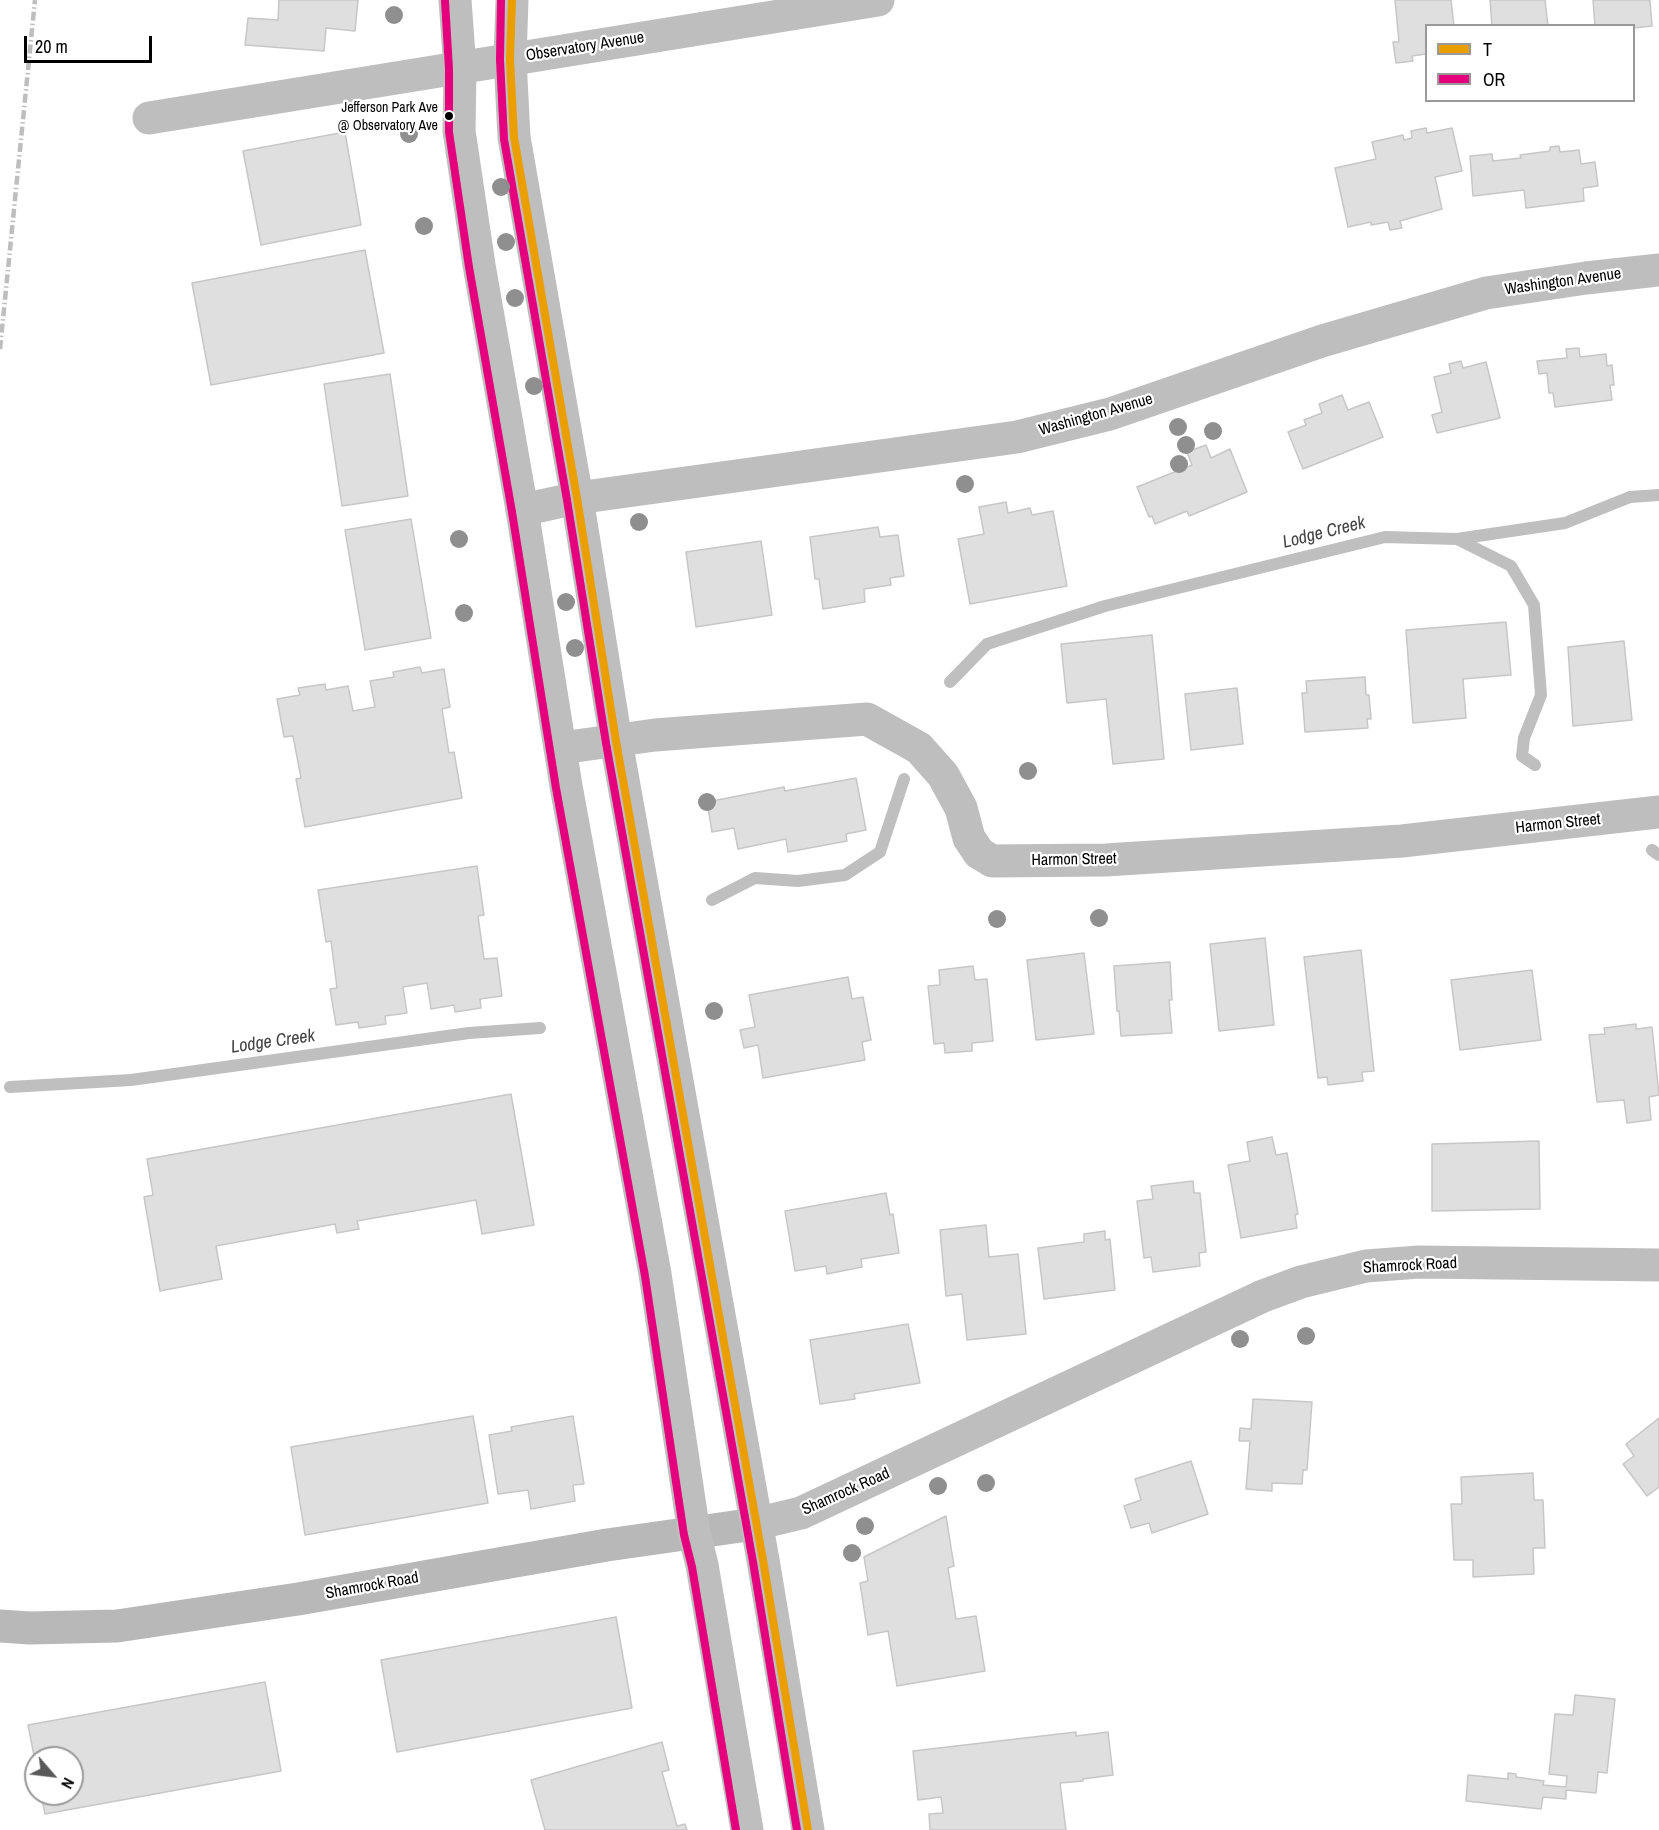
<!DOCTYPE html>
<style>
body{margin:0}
#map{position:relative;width:1659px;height:1830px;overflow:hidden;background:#fff;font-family:"Archivo Narrow",sans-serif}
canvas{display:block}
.legend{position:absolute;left:1425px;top:24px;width:210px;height:78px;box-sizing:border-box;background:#fff;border:2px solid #999;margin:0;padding:8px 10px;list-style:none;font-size:18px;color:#000}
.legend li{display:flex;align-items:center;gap:12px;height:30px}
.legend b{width:30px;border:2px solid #999}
.north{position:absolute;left:24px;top:1746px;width:60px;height:60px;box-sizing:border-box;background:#fff;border:2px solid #999;border-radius:50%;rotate:118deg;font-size:16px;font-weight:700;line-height:24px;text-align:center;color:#000}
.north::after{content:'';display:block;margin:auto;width:21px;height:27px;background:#595959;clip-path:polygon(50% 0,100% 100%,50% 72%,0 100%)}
.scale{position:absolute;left:24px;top:36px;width:128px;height:27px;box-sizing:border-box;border:3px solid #000;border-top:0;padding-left:8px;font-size:18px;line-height:21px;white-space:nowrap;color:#000;-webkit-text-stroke:4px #fff;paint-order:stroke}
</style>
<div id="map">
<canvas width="1659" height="1830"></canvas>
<ul class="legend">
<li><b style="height:8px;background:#eb9e00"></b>T</li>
<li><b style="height:8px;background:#e5007d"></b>OR</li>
</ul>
<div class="north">N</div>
<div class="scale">20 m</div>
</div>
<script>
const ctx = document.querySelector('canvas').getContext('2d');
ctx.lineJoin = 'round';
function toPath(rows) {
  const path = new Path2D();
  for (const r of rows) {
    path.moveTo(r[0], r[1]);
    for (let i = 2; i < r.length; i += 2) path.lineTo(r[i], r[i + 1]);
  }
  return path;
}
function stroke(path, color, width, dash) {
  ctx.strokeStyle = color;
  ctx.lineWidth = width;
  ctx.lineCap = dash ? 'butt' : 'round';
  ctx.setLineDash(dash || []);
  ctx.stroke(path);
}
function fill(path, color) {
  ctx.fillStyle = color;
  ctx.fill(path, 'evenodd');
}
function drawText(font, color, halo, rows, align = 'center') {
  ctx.font = font + ' "Archivo Narrow",sans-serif';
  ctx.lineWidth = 4.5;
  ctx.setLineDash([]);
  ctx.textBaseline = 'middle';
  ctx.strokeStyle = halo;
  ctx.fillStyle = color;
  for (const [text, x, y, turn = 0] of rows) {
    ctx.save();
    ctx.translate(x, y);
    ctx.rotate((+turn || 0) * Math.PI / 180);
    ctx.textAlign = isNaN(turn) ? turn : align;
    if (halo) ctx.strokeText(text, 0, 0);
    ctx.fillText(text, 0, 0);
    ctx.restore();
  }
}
stroke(toPath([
 [1457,539,1565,523,1630,497,1659,495],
 [950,682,987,644,1105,606,1385,537,1457,539,1511,566,1534,605,1541,695,1524,738,1522,756,1535,765],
 [1652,850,1659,855],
 [712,900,755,878,798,881,845,875,880,852,904,779],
 [10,1087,131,1080,469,1033,540,1028]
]), '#bfbfbf', 12);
const building = toPath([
 [279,0,358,0,355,31,326,28,324,51,245,45,248,18,278,20,279,0],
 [1395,0,1451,0,1454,26,1426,26,1426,54,1412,56,1413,61,1396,63,1393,42,1399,42,1395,0],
 [1490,0,1545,0,1548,26,1492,26,1490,0],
 [1593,0,1648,0,1650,1,1652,26,1634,28,1634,26,1595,26,1593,0],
 [1426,128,1427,133,1452,128,1462,171,1435,177,1442,209,1400,221,1402,228,1390,230,1388,222,1371,225,1371,222,1348,227,1335,168,1376,159,1372,142,1403,135,1404,140,1412,138,1411,131,1426,128],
 [345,132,361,225,261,245,243,151,345,132],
 [1559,146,1560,152,1579,150,1581,164,1595,162,1598,186,1583,188,1584,201,1526,208,1524,190,1473,196,1470,156,1492,154,1493,161,1521,158,1520,155,1550,151,1550,147,1559,146],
 [365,250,384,353,211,385,192,283,365,250],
 [1579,348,1580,357,1606,354,1607,366,1612,365,1614,385,1610,385,1612,400,1555,407,1553,393,1549,393,1547,373,1539,374,1537,361,1567,358,1566,349,1579,348],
 [1461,361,1463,368,1486,362,1500,418,1437,433,1432,415,1442,412,1434,377,1451,373,1449,364,1461,361],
 [390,374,408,496,342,506,324,384,390,374],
 [1342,395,1348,410,1369,402,1383,437,1303,469,1288,432,1306,425,1304,420,1322,413,1319,404,1342,395],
 [1206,445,1211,458,1230,449,1247,492,1189,516,1187,511,1155,524,1152,516,1149,517,1137,487,1192,465,1187,452,1206,445],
 [1006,502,1008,513,1030,508,1032,515,1053,511,1067,586,970,604,958,539,984,534,979,507,1006,502],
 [411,519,431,638,365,650,345,530,411,519],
 [878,527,880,537,898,535,904,576,890,578,891,585,864,589,865,602,823,609,819,579,815,579,810,537,878,527],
 [761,541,772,615,696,627,686,552,761,541],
 [1506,622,1511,675,1463,679,1466,718,1413,723,1406,630,1506,622],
 [1152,635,1164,759,1113,764,1106,699,1067,703,1061,644,1152,635],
 [1624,641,1632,720,1573,726,1568,647,1624,641],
 [420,667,422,673,444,669,450,707,442,709,449,753,454,752,462,798,305,827,296,779,301,778,293,736,284,737,277,699,300,695,298,688,325,684,326,690,348,686,353,711,375,707,370,681,394,677,393,672,420,667],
 [1365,677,1366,695,1369,695,1371,719,1367,719,1368,728,1305,732,1302,693,1307,693,1306,681,1365,677],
 [1237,688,1243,744,1191,750,1185,694,1237,688],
 [856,778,866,830,846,834,847,841,788,852,786,839,738,849,734,828,712,832,707,802,784,787,785,791,856,778],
 [477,866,484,915,478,916,484,959,497,958,502,996,480,999,481,1008,455,1012,454,1005,431,1009,427,983,403,987,407,1013,385,1016,386,1024,359,1028,358,1022,336,1025,330,989,337,988,331,941,326,942,318,890,477,866],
 [1265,938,1274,1025,1219,1031,1210,944,1265,938],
 [1361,950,1374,1071,1362,1072,1363,1081,1328,1085,1327,1077,1318,1078,1304,957,1361,950],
 [1084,953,1094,1034,1036,1040,1027,960,1084,953],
 [1170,962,1172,1000,1169,1000,1172,1033,1121,1036,1119,1011,1117,1011,1114,966,1170,962],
 [973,966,975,980,987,979,993,1041,972,1043,972,1051,945,1053,944,1043,934,1044,928,986,940,985,939,970,973,966],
 [1532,970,1541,1040,1460,1050,1451,980,1532,970],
 [848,977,852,999,863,997,871,1040,862,1042,865,1060,763,1078,758,1045,744,1048,740,1030,755,1027,749,995,848,977],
 [1636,1024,1636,1029,1652,1027,1659,1095,1649,1097,1651,1120,1627,1123,1624,1100,1597,1102,1589,1035,1605,1034,1604,1028,1636,1024],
 [511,1094,534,1225,482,1234,476,1200,357,1221,359,1229,337,1233,335,1224,216,1246,222,1279,160,1291,144,1197,153,1195,147,1159,511,1094],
 [1272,1137,1276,1155,1287,1153,1298,1214,1295,1215,1297,1228,1241,1238,1228,1165,1250,1161,1247,1142,1272,1137],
 [1539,1141,1540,1209,1432,1211,1432,1144,1539,1141],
 [1193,1181,1194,1193,1200,1193,1206,1252,1199,1253,1200,1266,1153,1272,1151,1257,1144,1258,1137,1201,1153,1199,1151,1186,1193,1181],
 [886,1193,890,1215,893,1214,899,1253,861,1259,862,1267,827,1274,826,1266,795,1271,785,1211,886,1193],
 [986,1225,989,1257,1018,1254,1026,1334,967,1340,962,1294,946,1296,940,1230,986,1225],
 [1105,1231,1105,1240,1110,1239,1115,1290,1044,1299,1038,1248,1084,1242,1084,1234,1105,1231],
 [908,1324,920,1383,854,1394,855,1399,820,1404,810,1340,908,1324],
 [1253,1399,1312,1402,1307,1470,1303,1470,1302,1484,1272,1483,1272,1491,1246,1489,1250,1441,1239,1441,1240,1428,1251,1429,1253,1399],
 [473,1416,488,1503,305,1535,291,1447,473,1416],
 [573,1416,584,1484,573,1485,575,1501,531,1509,528,1490,498,1494,489,1435,512,1431,511,1427,573,1416],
 [1659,1418,1659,1487,1647,1496,1623,1464,1634,1456,1626,1444,1659,1418],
 [1191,1461,1208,1514,1152,1533,1149,1523,1131,1528,1124,1506,1141,1500,1135,1479,1191,1461],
 [1533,1473,1534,1500,1543,1500,1545,1548,1533,1548,1534,1574,1473,1577,1473,1560,1454,1560,1451,1504,1462,1504,1461,1477,1533,1473],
 [946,1516,954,1566,948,1568,956,1619,976,1616,985,1671,897,1686,888,1631,868,1635,860,1583,868,1581,864,1557,946,1516],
 [616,1617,632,1708,397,1752,381,1660,616,1617],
 [265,1682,281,1771,45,1814,41,1794,72,1794,72,1758,36,1758,36,1766,28,1725,265,1682],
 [1575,1695,1615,1699,1607,1773,1598,1772,1596,1793,1566,1790,1566,1799,1543,1797,1541,1809,1466,1801,1468,1775,1508,1779,1508,1773,1516,1774,1516,1777,1544,1781,1543,1785,1566,1787,1567,1776,1549,1774,1555,1714,1573,1715,1575,1695],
 [1076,1732,1076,1736,1108,1732,1113,1775,1083,1779,1083,1781,1060,1783,1066,1830,930,1830,929,1814,943,1813,941,1797,918,1800,913,1751,1076,1732],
 [662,1742,669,1770,662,1772,677,1826,685,1824,687,1830,545,1830,531,1780,662,1742]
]);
fill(building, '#dfdfdf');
stroke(building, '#c7c7c7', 1.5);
stroke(toPath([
 [149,118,878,0],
 [522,510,577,498,1017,437,1110,414,1322,341,1486,293,1586,278,1659,270],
 [561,748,655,735,867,719,919,748,943,775,961,808,969,838,979,853,992,861,1106,860,1402,841,1659,812],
 [755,1524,801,1513,1263,1296,1301,1282,1366,1266,1419,1262,1659,1265]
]), '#bebebe', 33);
stroke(toPath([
 [0,1626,30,1628,117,1626,298,1599,607,1545,755,1524]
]), '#b8b8b8', 33);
stroke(toPath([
 [455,0,460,69,459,131,479,265,522,510,566,786,655,1274,694,1533,702,1565,747,1830],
 [512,0,510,59,514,137,577,498,616,741,763,1560,808,1830]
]), '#bebebe', 33);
stroke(toPath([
 [0,349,35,0]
]), '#bebebe', 4.5, [9, 3, 1.5, 3]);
stroke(toPath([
 [512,0,510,59,514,137,577,498,616,741,763,1560,808,1830]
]), '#eb9e00', 8);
stroke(toPath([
 [501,0,500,60,504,139,567,500,606,743,753,1562,797,1830],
 [445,1,449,69,449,132,469,267,512,512,556,788,645,1276,684,1535,692,1567,736,1830]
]), '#e5007d', 8);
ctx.fillStyle = '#8f8f8f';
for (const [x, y] of [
 [394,15],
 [409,134],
 [501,187],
 [424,226],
 [506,242],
 [515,298],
 [534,386],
 [1178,427],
 [1213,431],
 [1186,445],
 [1179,464],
 [965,484],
 [639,522],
 [459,539],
 [566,602],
 [464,613],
 [575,648],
 [1028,771],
 [707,802],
 [1099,918],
 [997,919],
 [714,1011],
 [1306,1336],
 [1240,1339],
 [986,1483],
 [938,1486],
 [865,1526],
 [852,1553]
]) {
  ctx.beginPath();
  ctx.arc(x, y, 9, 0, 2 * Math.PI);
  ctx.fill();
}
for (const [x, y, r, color] of [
 [449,116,5,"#000"]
]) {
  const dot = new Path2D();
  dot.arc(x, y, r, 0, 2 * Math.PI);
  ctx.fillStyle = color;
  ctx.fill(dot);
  stroke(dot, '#fff', 2);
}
drawText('14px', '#000', '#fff', [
 ["Jefferson Park Ave",438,108],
 ["@ Observatory Ave",438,126]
], 'right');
drawText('16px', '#000', '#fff', [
 ["Observatory Avenue",585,47,-9],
 ["Washington Avenue",1563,282,-8],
 ["Washington Avenue",1096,415,-16],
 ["Harmon Street",1558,824,-6],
 ["Harmon Street",1074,860,-1],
 ["Shamrock Road",1410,1266,-3],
 ["Shamrock Road",846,1492,-24],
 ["Shamrock Road",372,1586,-10]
]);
drawText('italic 18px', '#444', '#fff', [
 ["Lodge Creek",1324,533,-14],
 ["Lodge Creek",273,1042,-8]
]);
</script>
